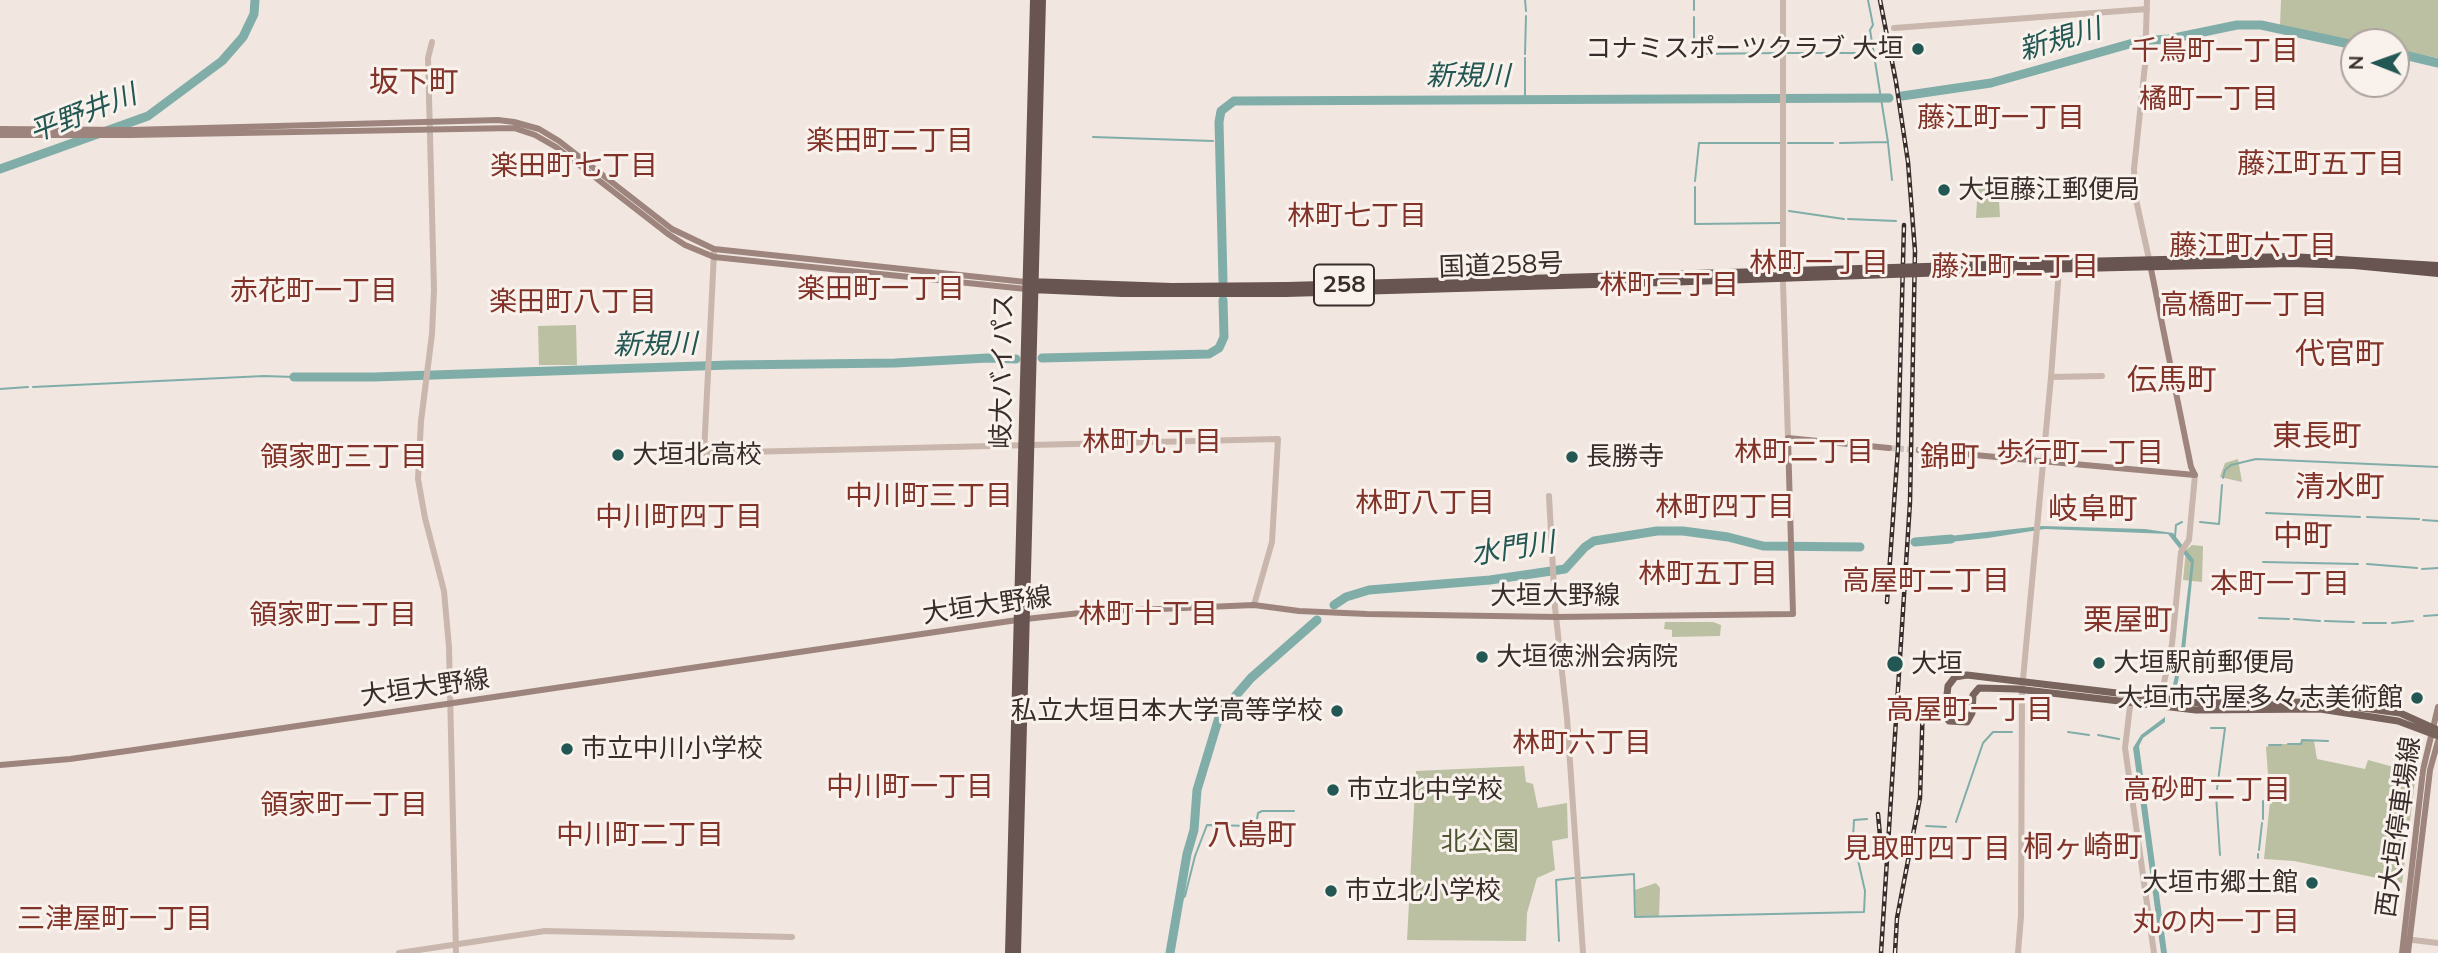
<!DOCTYPE html>
<meta charset="utf-8">
<style>
body{margin:0}
#map{position:relative;width:2438px;height:953px;overflow:hidden;background:#f1e7e0;font-family:Mulish,sans-serif}
canvas{display:block}
.north{position:absolute;left:2340px;top:28px;width:70px;height:70px;box-sizing:border-box;background:#f9f2ec;border:2px solid #aca39f;border-radius:50%;rotate:271deg;font-size:19px;font-weight:700;line-height:28px;text-align:center;color:#382d2b}
.north::after{content:'';display:block;margin:auto;width:24px;height:32px;background:#235753;clip-path:polygon(50% 0,100% 100%,50% 72%,0 100%)}
</style>
<div id="map">
<canvas width="2438" height="953"></canvas>
<div class="north">N</div>
</div>
<script>
const ctx = document.querySelector('canvas').getContext('2d');
ctx.lineJoin = 'round';
function fill(path, color) {
  ctx.fillStyle = color;
  ctx.fill(path, 'evenodd');
}
function toPath(rows) {
  const path = new Path2D();
  for (const r of rows) {
    path.moveTo(r[0], r[1]);
    for (let i = 2; i < r.length; i += 2) path.lineTo(r[i], r[i + 1]);
  }
  return path;
}
function stroke(path, color, width, dash) {
  ctx.strokeStyle = color;
  ctx.lineWidth = width;
  ctx.lineCap = dash ? 'butt' : 'round';
  ctx.setLineDash(dash || []);
  ctx.stroke(path);
}
function drawText(font, color, halo, rows, align = 'center') {
  ctx.font = font + ' Mulish,"Noto Sans JP",sans-serif';
  ctx.lineWidth = 6;
  ctx.setLineDash([]);
  ctx.textBaseline = 'middle';
  ctx.strokeStyle = halo;
  ctx.fillStyle = color;
  for (const [text, x, y, turn = 0] of rows) {
    ctx.save();
    ctx.translate(x, y);
    ctx.rotate((+turn || 0) * Math.PI / 180);
    ctx.textAlign = isNaN(turn) ? turn : align;
    if (halo) ctx.strokeText(text, 0, 0);
    ctx.fillText(text, 0, 0);
    ctx.restore();
  }
}
fill(toPath([
 [2281,0,2438,0,2438,58,2396,49,2396,42,2354,42,2280,26],
 [1998,183,2000,217,1976,218,1978,185],
 [576,325,577,365,539,365,538,326],
 [2238,459,2242,482,2220,477,2225,463],
 [2192,545,2203,546,2202,582,2183,580,2186,550],
 [1665,622,1713,622,1721,625,1720,636,1672,637,1672,630,1664,629],
 [2302,740,2314,741,2317,759,2365,769,2368,760,2416,773,2402,883,2294,861,2264,859,2270,802,2266,747,2273,744,2301,744],
 [1524,766,1526,782,1533,784,1538,808,1567,803,1568,838,1552,841,1555,870,1537,878,1527,913,1526,941,1407,940,1416,771],
 [1656,883,1660,888,1659,917,1636,917,1635,890]
]), '#bac0a1');
fill(toPath([
 [2042,526,2145,529,2173,533,2194,560,2185,650,2176,690,2172,689,2181,649,2191,563,2168,534,2045,529,1988,538,1940,543,1940,537],
 [2165,717,2165,722,2143,738,2139,746,2167,953,2161,953,2133,748,2141,735]
]), '#81ada9');
stroke(toPath([
 [1525,0,1526,11],
 [1694,0,1694,10],
 [1694,17,1694,51],
 [1787,53,1832,53],
 [1840,53,1874,53],
 [1525,54,1526,16],
 [1695,54,1779,53],
 [1525,99,1525,58],
 [1093,137,1213,141],
 [1217,141,1219,141],
 [1788,143,1833,143],
 [1840,143,1888,142,1870,30,1873,25,1868,0],
 [1888,143,1892,180],
 [1695,181,1699,143,1780,143],
 [1695,187,1695,224,1780,223],
 [1789,211,1844,219],
 [1848,219,1896,221],
 [33,387,264,376,294,377],
 [0,389,28,387],
 [2223,478,2225,470,2231,465,2256,459,2438,467],
 [2266,513,2360,517],
 [2367,517,2419,519],
 [2423,520,2438,521],
 [2200,522,2219,524,2222,485],
 [2175,537,2176,525,2182,522],
 [2263,562,2358,564],
 [2367,564,2417,568],
 [2422,569,2438,568],
 [2424,616,2438,615],
 [2259,618,2289,619],
 [2294,619,2320,621],
 [2325,621,2354,622],
 [2363,623,2386,623],
 [2392,623,2413,621],
 [2211,728,2225,728,2217,789],
 [2068,732,2089,735],
 [2098,735,2119,739],
 [2288,744,2301,744,2302,740,2328,741],
 [2269,745,2281,745],
 [2216,795,2220,855],
 [2263,819,2263,801],
 [1956,822,1983,743,1993,732,2012,732],
 [1256,826,1258,813,1262,811,1294,811],
 [1926,826,1946,827],
 [2259,850,2262,823],
 [2258,858,2258,854],
 [1581,878,1634,874,1635,917,1864,912,1865,891,1853,838,1854,820,1867,819],
 [1180,901,1185,896,1195,856,1207,825,1253,826],
 [1559,941,1556,880,1574,878]
]), '#81ada9', 2);
stroke(toPath([
 [2396,53,2438,63],
 [1902,96,1991,83,2140,41,2169,39,2237,25,2261,25,2354,45],
 [0,169,148,116,222,61,243,37,254,14,255,0],
 [1223,281,1219,122,1221,111,1234,101,1889,98],
 [1042,358,1209,354,1219,348,1224,337,1223,300],
 [294,377,374,377,729,365,895,363,988,358,1016,359],
 [1915,542,1951,539],
 [1334,605,1346,597,1369,590,1490,580,1565,569,1585,547,1594,541,1657,531,1683,531,1728,537,1763,546,1860,547],
 [1170,953,1187,854,1194,830,1197,790,1220,714,1251,678,1317,620]
]), '#81ada9', 9);
stroke(toPath([
 [1889,448,1919,450]
]), '#ccc2bc', 6, [6, 3]);
stroke(toPath([
 [1783,0,1783,282,1788,438],
 [2147,0,2145,65,2134,169,2135,195,2149,259],
 [1894,28,2147,9],
 [432,42,428,58,434,290,432,334,421,421,418,479,425,518,444,591,449,647,456,953],
 [714,253,704,453,1278,439,1272,542,1254,605],
 [2051,377,2059,269],
 [1549,496,1555,607,1567,718,1583,953],
 [2131,698,2125,748,2154,953],
 [2160,702,2172,644,2181,552,2189,540,2195,475],
 [2405,939,2438,943],
 [399,953,545,931,792,937],
 [2018,953,2021,916,2022,690,2051,377,2102,376]
]), '#c9b6ac', 6);
stroke(toPath([
 [0,129,130,130,498,120,514,122,539,129,559,141,672,229,714,249,1026,282],
 [0,135,130,135,514,128,535,135,556,147,668,234,685,245,714,257,1026,289],
 [1919,450,2195,475,2191,467,2150,264],
 [0,765,70,759,134,750,1017,620,1089,612,1254,605,1299,611,1367,614,1557,617,1793,614,1788,438,1889,448],
 [2402,953,2423,770,2438,707],
 [2408,953,2426,804,2430,770,2438,741]
]), '#9d857e', 6);
stroke(toPath([
 [2438,730,2400,713,2318,702,2200,703,1967,675,1955,677,1948,686,1945,712,1949,721,1967,722,1972,713,1973,695,1979,688,2017,689,2196,710,2320,709,2398,721,2438,736]
]), '#78635d', 7);
stroke(toPath([
 [2034,263,2291,257,2438,266],
 [2035,269,2291,263,2354,265,2438,273],
 [1029,282,1172,287,1287,286,1662,275],
 [1031,289,1122,293,1286,293,1662,282],
 [1009,953,1034,0],
 [1017,953,1042,0]
]), '#685450', 8);
const rail = toPath([
 [1880,0,1896,82,1908,162,1915,251,1910,502,1881,953],
 [1887,602,1898,448,1904,225],
 [1878,814,1880,836],
 [1895,953,1897,918,1920,798,1923,701]
]);
stroke(rail, '#382d2b', 4.5);
stroke(rail, '#f9f2ec', 2, [5]);
stroke(toPath([
 [1662,275,2023,264],
 [1662,282,2035,269]
]), '#685450', 8);
for (const [x, y, r, color] of [
 [1918,49,7,"#235753"],
 [1944,190,7,"#235753"],
 [618,455,7,"#235753"],
 [1572,457,7,"#235753"],
 [1482,657,7,"#235753"],
 [2099,663,7,"#235753"],
 [1895,664,9,"#235753"],
 [2417,698,7,"#235753"],
 [1337,711,7,"#235753"],
 [567,749,7,"#235753"],
 [1333,790,7,"#235753"],
 [2312,883,7,"#235753"],
 [1331,891,7,"#235753"]
]) {
  const dot = new Path2D();
  dot.arc(x, y, r, 0, 2 * Math.PI);
  ctx.fillStyle = color;
  ctx.fill(dot);
  stroke(dot, '#f9f2ec', 2.5);
}
for (const [x, y, w] of [
 [1344,285,60]
]) {
  const box = new Path2D();
  box.roundRect(x - w / 2, y - 20.5, w, 41, 5);
  ctx.fillStyle = '#f9f2ec';
  ctx.fill(box);
  stroke(box, '#382d2b', 2);
}
drawText('bold 24px', '#382d2b', null, [
 ["258",1344,285]
]);
drawText('26px', '#382d2b', '#f9f2ec', [
 ["コナミスポーツクラブ 大垣",1904,49,"right"],
 ["大垣藤江郵便局",1958,190],
 ["大垣北高校",632,455],
 ["長勝寺",1586,457],
 ["大垣徳洲会病院",1496,657],
 ["大垣駅前郵便局",2113,663],
 ["大垣",1911,664],
 ["大垣市守屋多々志美術館",2403,698,"right"],
 ["私立大垣日本大学高等学校",1323,711,"right"],
 ["市立中川小学校",581,749],
 ["市立北中学校",1347,790],
 ["大垣市郷土館",2298,883,"right"],
 ["市立北小学校",1345,891]
], 'left');
drawText('26px', '#382d2b', '#f9f2ec', [
 ["国道258号",1501,266,-2],
 ["岐大バイパス",1003,371,-89],
 ["大垣大野線",1555,596],
 ["大垣大野線",987,606,-8],
 ["大垣大野線",425,688,-8],
 ["西大垣停車場線",2399,827,-82]
]);
drawText('26px', '#4c5430', '#f9f2ec', [
 ["北公園",1480,842]
]);
drawText('italic 28px', '#235753', '#f9f2ec', [
 ["新規川",2060,40,-16],
 ["新規川",1468,77],
 ["平野井川",83,114,-21],
 ["新規川",655,345,-1],
 ["水門川",1513,549,-9]
]);
drawText('28px', '#813329', '#f9f2ec', [
 ["千鳥町一丁目",2215,52],
 ["橘町一丁目",2209,100],
 ["藤江町一丁目",2001,119],
 ["楽田町二丁目",890,142],
 ["藤江町五丁目",2321,165],
 ["楽田町七丁目",574,167],
 ["林町七丁目",1357,217],
 ["藤江町六丁目",2253,247],
 ["林町一丁目",1819,264],
 ["藤江町二丁目",2015,268],
 ["林町三丁目",1669,286],
 ["楽田町一丁目",881,290],
 ["赤花町一丁目",314,292],
 ["楽田町八丁目",573,303],
 ["高橋町一丁目",2244,306],
 ["林町九丁目",1152,443],
 ["林町二丁目",1804,453],
 ["歩行町一丁目",2080,454],
 ["領家町三丁目",344,458],
 ["中川町三丁目",929,497],
 ["林町八丁目",1425,504],
 ["林町四丁目",1725,508],
 ["中川町四丁目",679,518],
 ["林町五丁目",1708,575],
 ["高屋町二丁目",1926,582],
 ["本町一丁目",2280,585],
 ["林町十丁目",1148,615],
 ["領家町二丁目",333,616],
 ["高屋町一丁目",1970,711],
 ["林町六丁目",1582,744],
 ["中川町一丁目",910,788],
 ["高砂町二丁目",2207,791],
 ["領家町一丁目",344,806],
 ["中川町二丁目",640,836],
 ["見取町四丁目",1927,850],
 ["三津屋町一丁目",115,920],
 ["丸の内一丁目",2216,923]
]);
drawText('30px', '#813329', '#f9f2ec', [
 ["坂下町",414,83],
 ["代官町",2340,355],
 ["伝馬町",2172,381],
 ["東長町",2317,437],
 ["錦町",1950,458],
 ["清水町",2340,488],
 ["岐阜町",2093,510],
 ["中町",2303,537],
 ["栗屋町",2128,621],
 ["八島町",1252,836],
 ["桐ヶ崎町",2083,848]
]);
</script>
